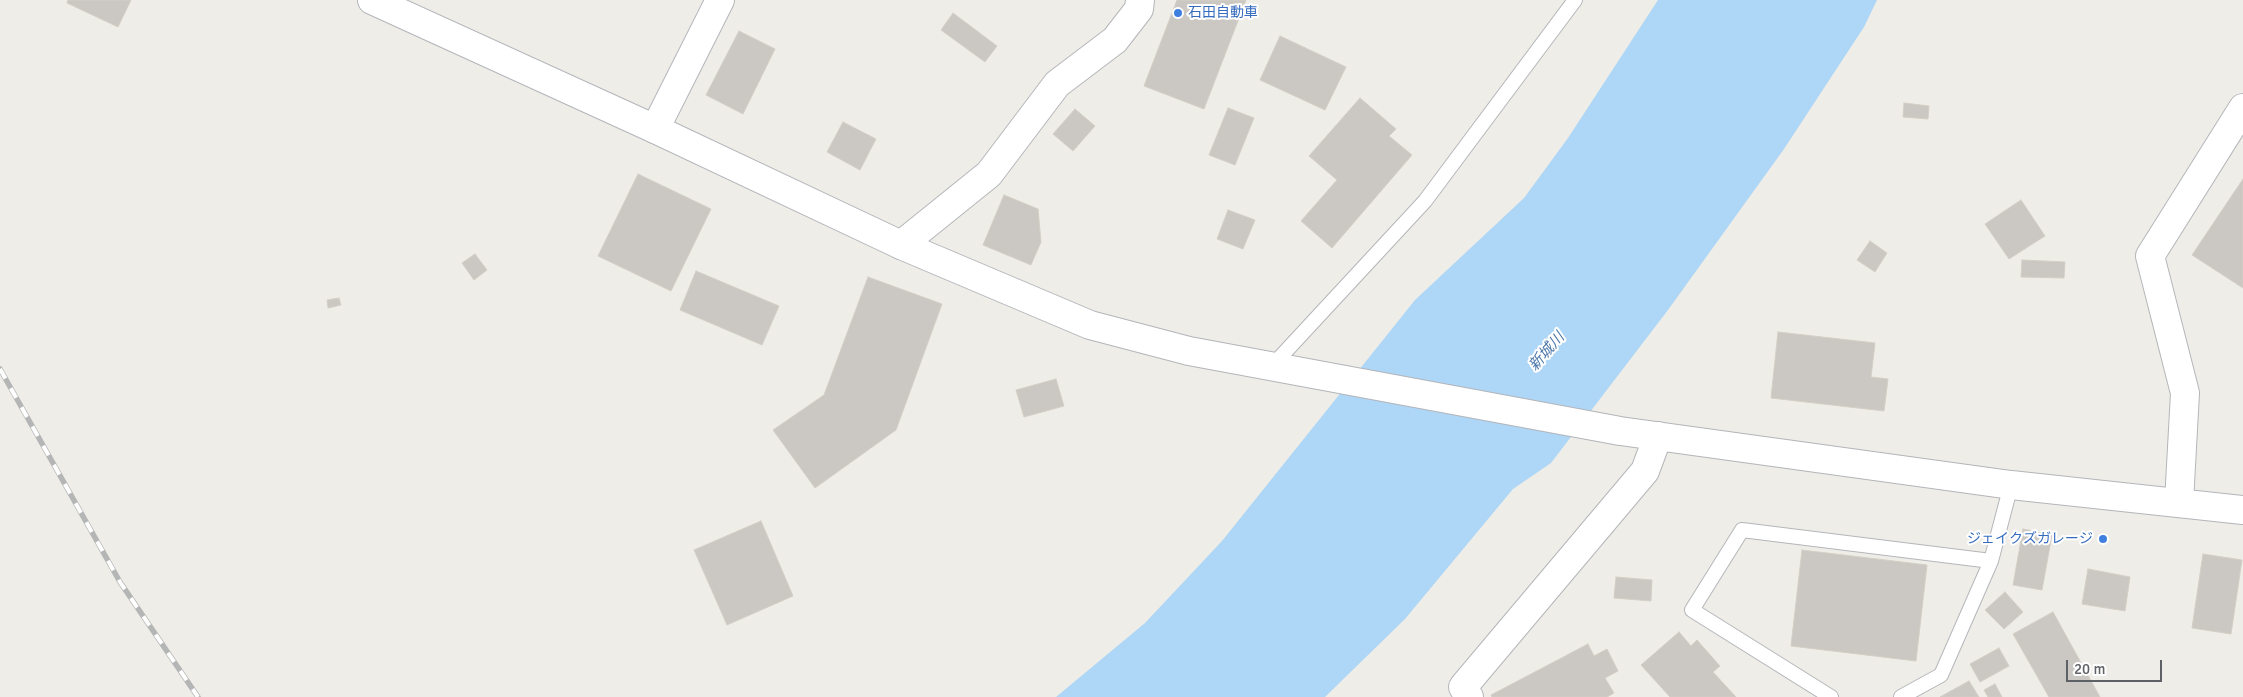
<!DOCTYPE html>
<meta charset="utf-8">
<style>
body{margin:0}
#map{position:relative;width:2243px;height:697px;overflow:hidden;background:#efede7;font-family:Signika,sans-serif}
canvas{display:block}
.scale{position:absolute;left:2066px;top:660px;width:96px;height:22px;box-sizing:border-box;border:2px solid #5e6165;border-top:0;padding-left:6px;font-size:15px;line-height:18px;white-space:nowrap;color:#5e6165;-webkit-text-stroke:4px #fff;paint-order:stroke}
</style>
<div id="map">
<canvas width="2243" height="697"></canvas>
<div class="scale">20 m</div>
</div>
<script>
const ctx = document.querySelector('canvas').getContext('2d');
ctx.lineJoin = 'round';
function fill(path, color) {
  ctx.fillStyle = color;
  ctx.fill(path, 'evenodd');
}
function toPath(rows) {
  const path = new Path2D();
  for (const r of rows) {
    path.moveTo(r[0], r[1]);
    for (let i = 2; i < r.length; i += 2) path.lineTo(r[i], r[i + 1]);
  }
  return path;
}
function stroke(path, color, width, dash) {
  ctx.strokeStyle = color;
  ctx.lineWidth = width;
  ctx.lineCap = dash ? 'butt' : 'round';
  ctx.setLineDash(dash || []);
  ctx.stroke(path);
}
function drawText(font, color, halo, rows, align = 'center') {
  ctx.font = font + ' Signika,"Noto Sans JP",sans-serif';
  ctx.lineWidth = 4;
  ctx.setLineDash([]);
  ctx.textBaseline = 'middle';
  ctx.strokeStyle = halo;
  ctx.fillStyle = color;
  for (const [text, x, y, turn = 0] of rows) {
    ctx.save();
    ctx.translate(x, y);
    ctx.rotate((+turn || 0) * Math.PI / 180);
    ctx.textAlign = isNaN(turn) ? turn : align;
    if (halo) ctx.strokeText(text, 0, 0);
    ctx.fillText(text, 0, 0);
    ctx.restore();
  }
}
fill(toPath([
 [1658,0,1877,0,1864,27,1784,149,1668,310,1551,463,1513,489,1405,619,1325,697,1056,697,1145,623,1222,541,1415,300,1524,198,1568,138]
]), '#aed6f7');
const building = toPath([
 [68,0,131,0,118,27,67,3,68,0],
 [1177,0,1246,0,1204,109,1144,86,1177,0],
 [953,13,997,46,985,62,941,30,953,13],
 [739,31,775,49,743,114,706,95,739,31],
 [1280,36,1346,67,1325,110,1260,80,1280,36],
 [1360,98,1396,129,1389,136,1412,155,1332,248,1301,221,1337,180,1309,156,1360,98],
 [1904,103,1929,106,1928,119,1903,117,1904,103],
 [1228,108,1254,118,1235,165,1209,155,1228,108],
 [1075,109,1095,126,1073,151,1053,134,1075,109],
 [843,122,876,139,860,170,827,152,843,122],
 [638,174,711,209,671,291,598,256,638,174],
 [2243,179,2243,288,2192,255,2243,179],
 [1004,195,1038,209,1041,242,1031,265,983,245,1004,195],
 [2021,200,2045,236,2009,259,1985,224,2021,200],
 [1228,210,1255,220,1243,249,1217,239,1228,210],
 [1870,241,1887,253,1875,272,1857,260,1870,241],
 [475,254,487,270,474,280,462,263,475,254],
 [2022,260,2065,262,2064,278,2021,277,2022,260],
 [696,271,779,306,762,345,680,310,696,271],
 [868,277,942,304,896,430,815,488,773,430,824,395,868,277],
 [339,298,341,305,328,308,327,300,339,298],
 [1778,332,1875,343,1871,377,1888,379,1884,411,1771,398,1778,332],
 [1056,379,1064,406,1024,417,1016,390,1056,379],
 [761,521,793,596,727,625,694,550,761,521],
 [2023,529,2052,535,2042,590,2013,585,2023,529],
 [1802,550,1927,565,1916,661,1791,646,1802,550],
 [2203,554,2242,560,2231,634,2192,628,2203,554],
 [2088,569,2130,577,2125,611,2082,604,2088,569],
 [1616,577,1652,580,1651,601,1614,598,1616,577],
 [2005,592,2023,612,2004,629,1985,610,2005,592],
 [2053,612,2100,697,2049,697,2013,634,2053,612],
 [1679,632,1691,646,1697,640,1720,666,1713,672,1736,697,1670,697,1641,665,1679,632],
 [1588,644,1594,656,1607,649,1618,671,1605,678,1614,693,1607,697,1492,697,1491,695,1588,644],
 [1999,648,2009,666,1980,682,1970,664,1999,648],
 [1969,681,1979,697,1940,697,1969,681],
 [1995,684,2002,697,1988,697,1984,690,1995,684]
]);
fill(building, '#cbc8c3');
stroke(building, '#d3cfc5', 1);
const lane = toPath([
 [1273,365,1425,201,1575,0],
 [1831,697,1692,610,1742,530,1991,561],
 [1901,697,1941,675,1991,561,2011,485]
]);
const street = toPath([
 [655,129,720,0],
 [901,245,989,174,1057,84,1115,40,1139,9,1140,0],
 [2179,502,2185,393,2150,256,2243,108],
 [1469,697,1463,687,1645,471,1658,436]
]);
const secondary = toPath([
 [372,0,655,129,901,245,1090,325,1189,351,1620,431,2011,485,2243,510]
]);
stroke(lane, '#b4b6ba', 16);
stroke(street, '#b4b6ba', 30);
stroke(secondary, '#b3b5ba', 30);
stroke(lane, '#fff', 14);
stroke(street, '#fff', 28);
stroke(secondary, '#fff', 28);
const rail = toPath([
 [0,369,120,582,198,697]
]);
stroke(rail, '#b4b5b5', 5.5);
stroke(rail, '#fff', 4, [11]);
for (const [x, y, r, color] of [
 [1178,13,5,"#3f7fe0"],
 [2103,539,5,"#3f7fe0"]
]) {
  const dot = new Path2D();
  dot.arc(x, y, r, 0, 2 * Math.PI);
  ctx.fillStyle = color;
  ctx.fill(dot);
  stroke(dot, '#fff', 2);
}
drawText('14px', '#366cbe', '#fff', [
 ["石田自動車",1188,13],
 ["ジェイクズガレージ",2093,539,"right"]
], 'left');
drawText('italic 15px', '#4c77a9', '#fff', [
 ["新城川",1547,352,-49]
]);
</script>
